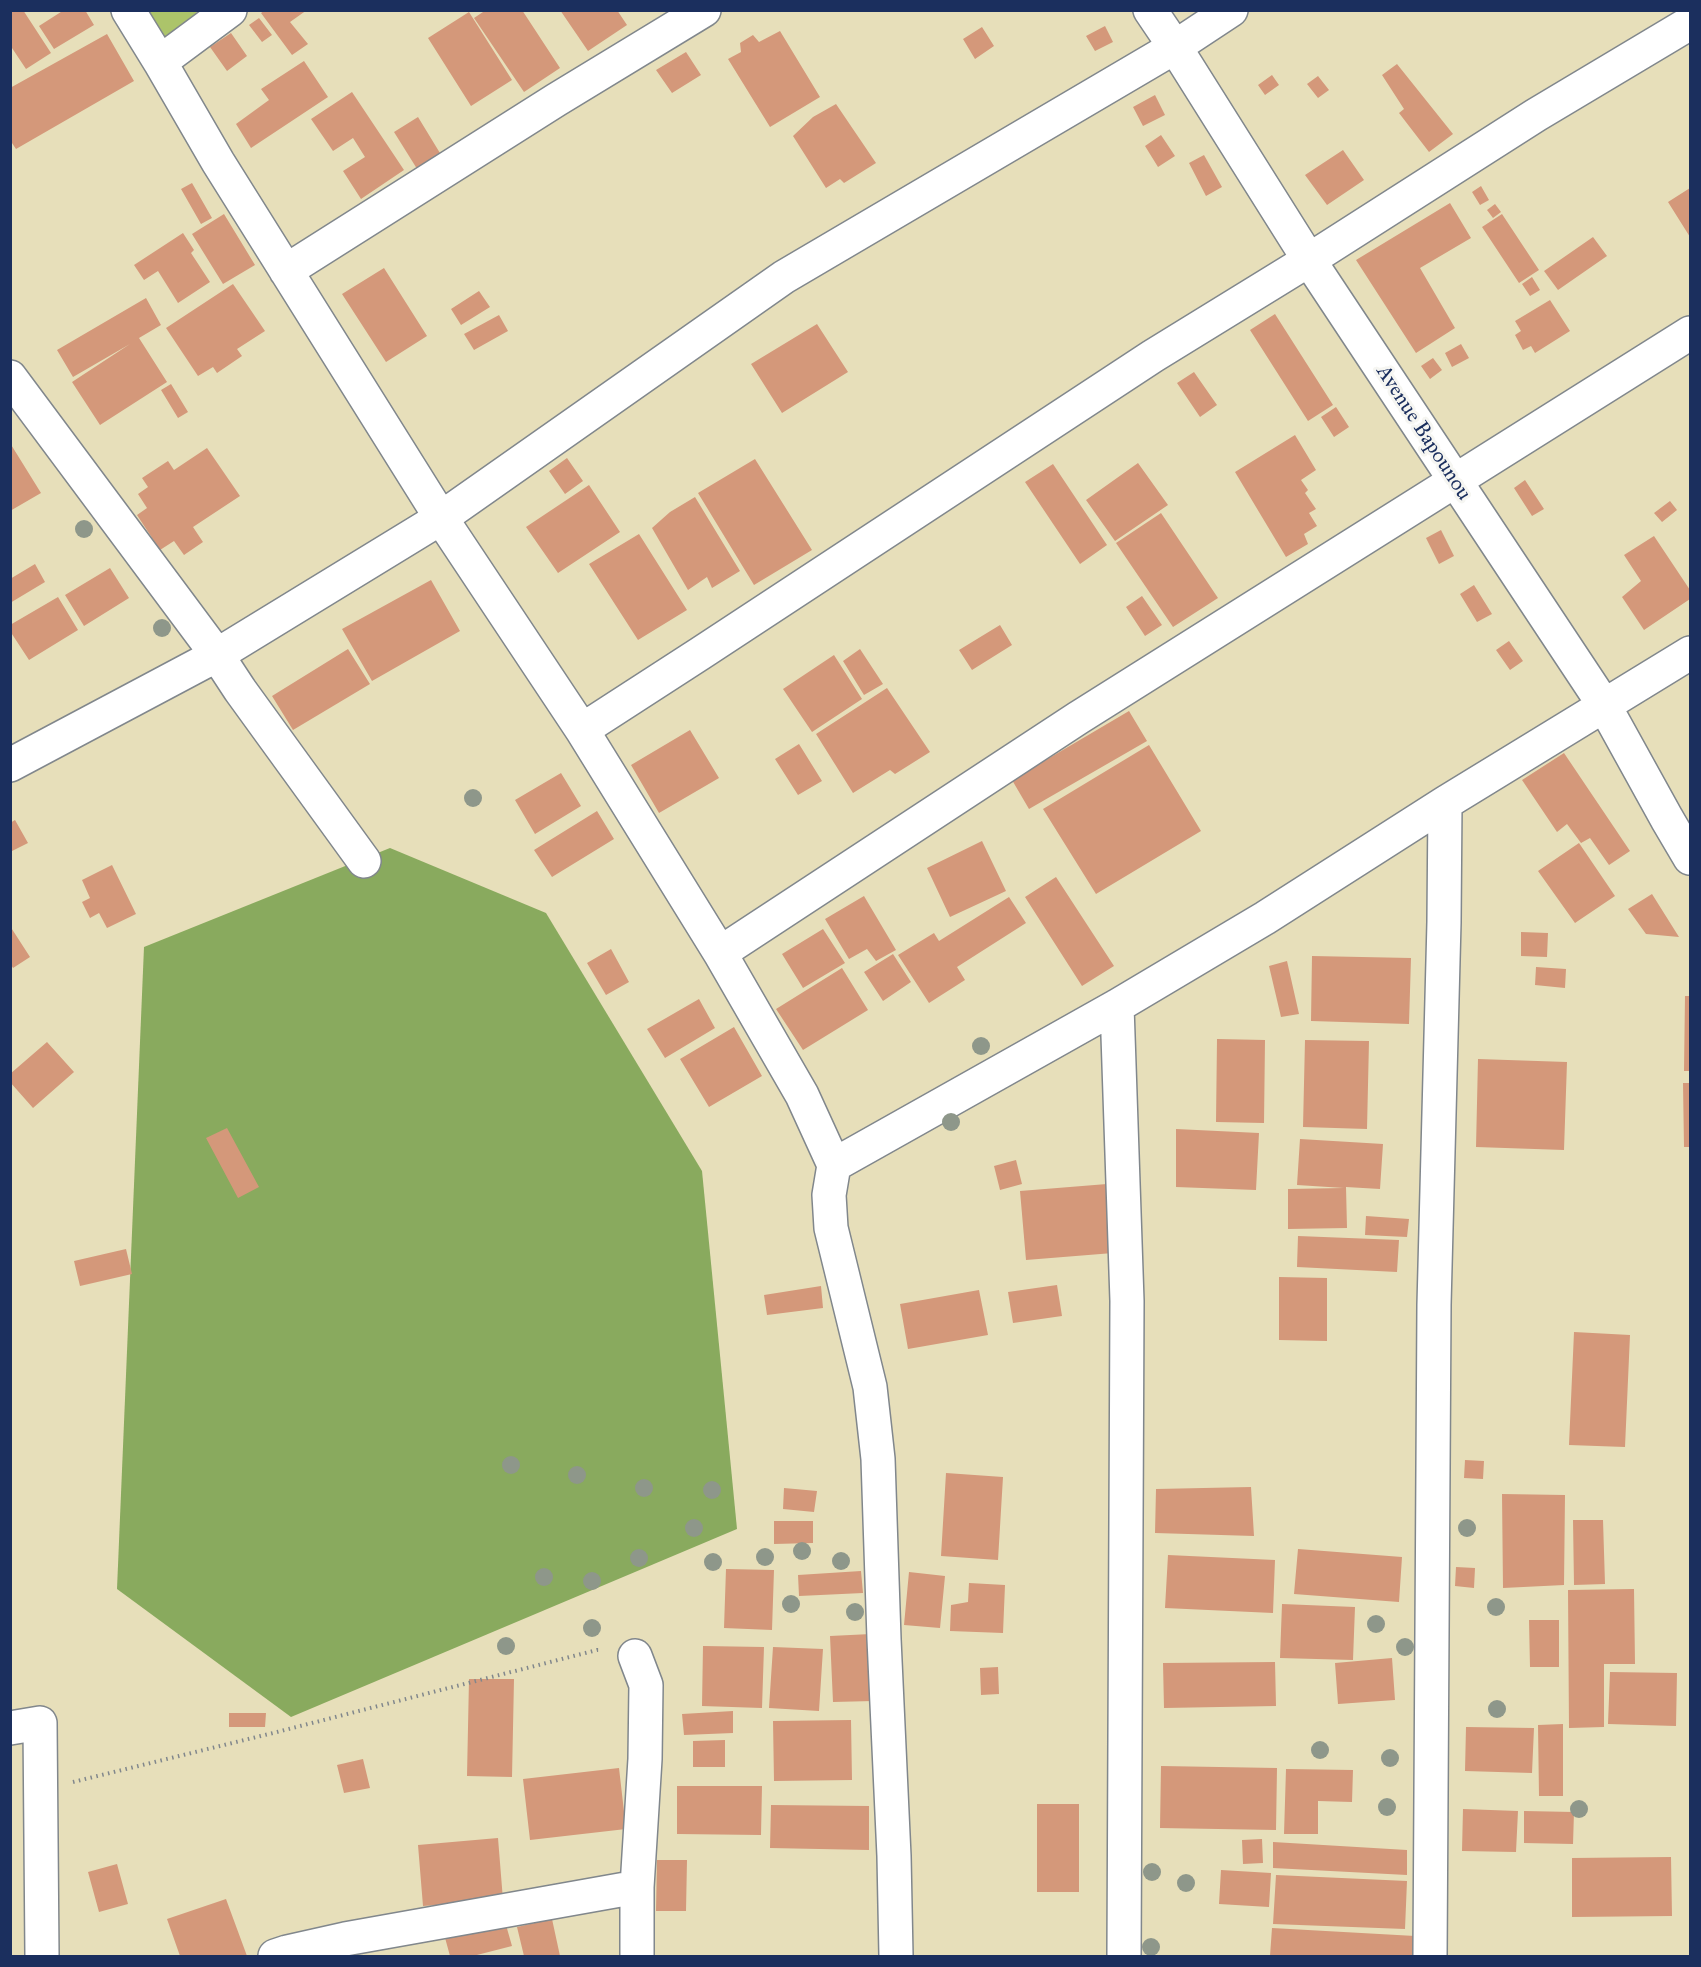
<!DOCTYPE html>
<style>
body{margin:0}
#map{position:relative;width:1701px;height:1967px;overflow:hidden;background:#e7dfba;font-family:"IM FELL Great Primer",serif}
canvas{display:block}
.frame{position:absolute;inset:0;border:12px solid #1b2f5e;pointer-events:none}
</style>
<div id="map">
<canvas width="1701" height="1967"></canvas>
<div class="frame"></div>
</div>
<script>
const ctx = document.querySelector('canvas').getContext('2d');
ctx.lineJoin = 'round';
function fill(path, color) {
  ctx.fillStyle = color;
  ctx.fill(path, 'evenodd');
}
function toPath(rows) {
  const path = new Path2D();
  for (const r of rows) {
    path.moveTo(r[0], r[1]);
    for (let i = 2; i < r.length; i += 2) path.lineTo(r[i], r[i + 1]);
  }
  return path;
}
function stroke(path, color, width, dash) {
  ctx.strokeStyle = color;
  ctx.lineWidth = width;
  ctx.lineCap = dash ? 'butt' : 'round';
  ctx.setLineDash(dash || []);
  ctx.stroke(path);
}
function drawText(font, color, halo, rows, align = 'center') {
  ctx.font = font + ' "IM FELL Great Primer",serif';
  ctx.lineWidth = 6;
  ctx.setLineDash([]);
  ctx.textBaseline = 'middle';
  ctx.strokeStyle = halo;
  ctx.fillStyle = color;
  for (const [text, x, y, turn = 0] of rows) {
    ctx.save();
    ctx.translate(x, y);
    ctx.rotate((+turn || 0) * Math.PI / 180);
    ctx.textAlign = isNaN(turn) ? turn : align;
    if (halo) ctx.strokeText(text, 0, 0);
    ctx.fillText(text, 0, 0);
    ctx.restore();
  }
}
fill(toPath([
 [123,11,197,11,192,28,160,42]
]), '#acc46a');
fill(toPath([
 [390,848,546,913,702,1171,737,1529,291,1717,117,1589,144,947]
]), '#89aa5e');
fill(toPath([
 [10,10,23,10,51,53,26,69,10,45],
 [64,10,85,10,94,25,54,49,39,26],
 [265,10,307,10,290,22,308,44,292,55,261,13],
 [486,10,522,10,560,68,524,92,474,18],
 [560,10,617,10,627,25,588,51],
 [469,12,512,80,471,106,428,38],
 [259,18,272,35,262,42,249,25],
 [1105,26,1113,42,1095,51,1086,36],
 [982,27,994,46,975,59,963,39],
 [780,31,820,97,770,127,728,59,741,52,740,43,753,35,759,42],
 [231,33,247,56,227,71,210,47],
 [107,34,134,81,16,149,10,140,10,88],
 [686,52,701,75,672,93,656,70],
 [304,61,328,97,251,148,236,124,269,100,261,89],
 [1397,64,1453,134,1429,152,1399,113,1404,109,1382,75],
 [1272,75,1279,85,1265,95,1258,85],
 [1318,76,1329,90,1318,98,1307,84],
 [352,92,404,170,361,199,343,171,365,157,353,138,333,151,311,119],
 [1155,95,1165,115,1143,126,1133,107],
 [836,104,876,163,844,183,840,179,826,188,793,136,813,117],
 [418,117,443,158,419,172,394,132],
 [1161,135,1175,156,1158,167,1145,146],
 [1343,150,1364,180,1327,205,1305,175],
 [1204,155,1222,187,1206,196,1189,163],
 [192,183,212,218,201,224,181,189],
 [1481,186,1489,200,1480,205,1472,192],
 [1690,188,1690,237,1668,202],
 [1450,203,1471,238,1420,268,1455,328,1416,353,1356,260],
 [1495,204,1501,212,1493,218,1487,210],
 [224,214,255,265,223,284,192,234],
 [1502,214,1539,270,1519,283,1482,227],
 [183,233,194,250,191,253,210,282,178,303,158,271,144,280,134,265],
 [1593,237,1607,256,1558,290,1544,271],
 [384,268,427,336,386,362,342,294],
 [1532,277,1540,290,1530,296,1522,284],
 [233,284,265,331,237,349,242,356,217,373,213,367,198,376,166,328],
 [479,291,490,307,461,325,451,309],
 [146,298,161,325,139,338,167,382,100,425,72,382,130,344,73,377,57,350],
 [1550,300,1570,331,1535,353,1531,346,1523,350,1515,335,1521,331,1515,321],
 [1275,314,1333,405,1308,421,1250,330],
 [499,315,508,331,474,350,464,334],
 [817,324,848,372,782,413,751,364],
 [1461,344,1469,358,1452,367,1445,353],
 [1433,358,1442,370,1430,379,1421,366],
 [1194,372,1217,405,1200,417,1177,383],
 [171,384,188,412,178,418,161,390],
 [1336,407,1349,427,1334,437,1321,417],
 [1295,435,1316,470,1301,480,1308,490,1305,493,1316,509,1309,513,1317,526,1304,534,1308,544,1286,557,1235,472],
 [10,443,41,493,10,511],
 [207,448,240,496,193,527,203,542,184,555,174,541,160,550,137,515,147,508,138,494,148,487,142,478,168,461,174,470],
 [567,458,583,481,565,494,549,471],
 [755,459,812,550,754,585,698,493],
 [1138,463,1168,505,1115,541,1086,500],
 [1053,464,1107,545,1080,564,1025,482],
 [1525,480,1544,509,1532,516,1514,488],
 [589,485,620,532,558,573,526,527],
 [695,497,740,571,712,588,707,577,688,590,652,528,670,512],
 [1670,501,1677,510,1662,522,1654,513],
 [1161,513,1218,598,1173,627,1116,543],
 [1441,530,1454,556,1439,564,1426,538],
 [639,534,687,610,638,640,589,564],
 [1654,536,1690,590,1690,599,1644,630,1622,597,1641,581,1624,555],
 [35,564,45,582,10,603,10,579],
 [110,568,129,598,84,626,65,595],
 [431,580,460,631,372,681,342,629],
 [1474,585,1492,614,1477,622,1460,594],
 [1142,596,1162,625,1145,636,1126,607],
 [58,597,78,630,29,660,10,631,10,625],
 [1000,625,1012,645,972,670,959,650],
 [1509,641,1523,661,1510,670,1496,650],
 [348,649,370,684,293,730,272,696],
 [860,649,883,684,864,695,843,661],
 [834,655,862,699,812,732,783,689],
 [887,688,930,752,895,774,890,770,853,793,816,734],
 [1129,711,1147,741,1029,809,1012,780],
 [690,730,719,778,659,813,631,765],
 [799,744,822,781,798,795,775,759],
 [1149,745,1201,831,1096,894,1043,809],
 [1564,753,1630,851,1609,865,1590,838,1581,843,1567,824,1557,832,1522,780],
 [561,773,581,806,535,834,515,800],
 [597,811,614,839,552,877,534,850],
 [15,820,28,843,10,852,10,823],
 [982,841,1006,891,950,917,927,868],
 [1579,843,1615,896,1575,923,1538,871],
 [112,865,136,914,107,928,99,913,90,918,82,902,90,898,82,880],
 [1056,877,1114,966,1082,986,1025,897],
 [1652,894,1679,937,1646,934,1628,909],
 [864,896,896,950,876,961,867,949,849,959,825,919],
 [1009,897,1026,923,957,967,965,980,929,1003,898,955,934,933,939,941],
 [10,926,30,957,13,968,10,963],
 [823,929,845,963,803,988,782,954],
 [1521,932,1548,933,1547,957,1521,956],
 [611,949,629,982,606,995,587,963],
 [893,954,911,982,883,1001,864,972],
 [1312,956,1411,958,1409,1024,1311,1021],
 [1287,961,1299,1014,1281,1017,1269,966],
 [1536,967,1566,969,1565,988,1535,985],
 [842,968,868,1010,803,1050,776,1009],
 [1685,996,1690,996,1690,1071,1684,1071],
 [699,999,715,1028,665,1058,647,1029],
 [734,1027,762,1076,709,1107,680,1059],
 [1217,1039,1265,1040,1264,1123,1216,1122],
 [1305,1040,1369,1041,1367,1129,1303,1127],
 [47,1042,74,1072,33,1108,10,1082,10,1074],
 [1478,1059,1567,1062,1564,1150,1476,1147],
 [1683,1083,1690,1083,1690,1147,1684,1147],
 [227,1128,259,1187,238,1198,206,1138],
 [1176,1129,1259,1133,1256,1190,1176,1187],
 [1300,1139,1383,1144,1380,1189,1346,1187,1347,1228,1288,1229,1288,1189,1344,1188,1297,1185],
 [1016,1160,1022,1184,1000,1190,994,1166],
 [1107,1184,1113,1253,1026,1260,1020,1191],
 [1366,1216,1409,1219,1407,1237,1365,1235],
 [1298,1236,1399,1240,1397,1272,1297,1267],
 [126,1249,132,1274,80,1286,74,1261],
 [1279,1277,1327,1278,1327,1341,1279,1340],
 [1057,1285,1062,1316,1013,1323,1008,1292],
 [821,1286,823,1308,767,1315,764,1295],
 [979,1290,988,1335,908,1349,900,1304],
 [1574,1332,1630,1335,1625,1447,1569,1445],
 [1465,1460,1484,1461,1483,1479,1464,1478],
 [946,1473,1003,1477,998,1560,941,1556],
 [1251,1487,1254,1536,1155,1533,1156,1489],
 [784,1488,817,1491,814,1512,783,1509],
 [1502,1494,1565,1495,1564,1585,1503,1588],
 [1573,1520,1603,1520,1605,1584,1574,1585],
 [774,1521,813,1521,813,1543,774,1544],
 [1298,1549,1402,1557,1399,1602,1294,1594],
 [1168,1555,1275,1560,1273,1613,1165,1608],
 [1456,1567,1475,1568,1474,1588,1455,1586],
 [726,1569,774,1570,772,1630,724,1628],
 [861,1571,863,1593,799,1596,798,1575],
 [909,1572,945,1576,940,1628,904,1625],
 [969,1583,1005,1585,1003,1633,950,1631,951,1605,968,1602],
 [1634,1589,1635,1664,1604,1664,1604,1727,1569,1728,1568,1590],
 [1282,1604,1355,1607,1353,1660,1280,1658],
 [1529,1620,1559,1620,1559,1667,1530,1667],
 [871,1634,873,1701,833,1702,830,1636],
 [703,1646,764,1647,762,1708,702,1706],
 [773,1647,823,1649,819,1711,769,1708],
 [1392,1658,1395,1700,1338,1704,1335,1663],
 [1275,1662,1276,1706,1164,1708,1163,1663],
 [998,1667,999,1694,981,1695,980,1668],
 [1610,1672,1677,1673,1676,1726,1608,1724],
 [469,1679,514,1679,512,1777,467,1776],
 [733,1711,733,1733,684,1735,682,1714],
 [229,1713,266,1713,265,1727,229,1727],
 [851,1720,852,1780,774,1781,773,1721],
 [1563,1724,1563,1796,1539,1796,1538,1725],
 [1466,1727,1534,1728,1532,1773,1465,1771],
 [725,1740,725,1767,693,1767,693,1741],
 [363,1759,370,1788,344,1793,337,1765],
 [1161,1766,1277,1768,1276,1830,1160,1828],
 [619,1768,626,1829,530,1840,523,1779],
 [1286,1769,1353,1770,1352,1802,1318,1801,1318,1834,1284,1834],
 [677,1786,762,1786,761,1835,677,1834],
 [1037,1804,1079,1804,1079,1892,1037,1892],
 [771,1805,869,1806,869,1850,770,1848],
 [1463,1809,1518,1811,1516,1852,1462,1851],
 [1524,1811,1574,1812,1573,1844,1524,1843],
 [498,1838,503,1900,423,1906,418,1845],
 [1262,1839,1263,1863,1243,1864,1242,1840],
 [1273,1842,1407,1850,1407,1875,1273,1868],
 [1671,1857,1672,1916,1572,1917,1572,1858],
 [657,1860,687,1860,686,1911,656,1911],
 [117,1864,128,1904,99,1912,88,1872],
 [1221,1870,1271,1873,1269,1907,1219,1904],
 [1276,1875,1407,1881,1405,1929,1273,1924],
 [226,1899,247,1956,180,1956,167,1919],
 [504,1918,512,1946,473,1956,450,1956,444,1934],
 [552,1919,560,1956,524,1956,517,1927],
 [1272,1928,1415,1936,1413,1956,1270,1956]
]), '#d4987a');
const minor = toPath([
 [128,10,160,62,218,162,441,518,582,730,701,653,1153,356,1309,260,1536,115,1690,23],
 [1150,10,1175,47,1309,260,1604,705,1667,819,1690,858],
 [160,62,230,10],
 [286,271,556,100,704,10],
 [10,377,217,655,240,690,364,861],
 [582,730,720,953,802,1095,834,1165,1117,1006,1265,918,1445,803,1690,653],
 [10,765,217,655,441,518,784,277,1175,47,1231,10],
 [720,953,1078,718,1690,333],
 [1117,1006,1127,1301,1124,1956],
 [834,1165,829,1195,831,1228,870,1387,878,1459,884,1639,894,1856,896,1956],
 [635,1656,646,1685,645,1759,637,1887,637,1956],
 [10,1728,40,1723,42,1956],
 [275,1956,287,1952,345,1939,637,1887],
 [1430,1956,1434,1305,1444,922,1445,803]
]);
stroke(minor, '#81878c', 36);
stroke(toPath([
 [73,1782,273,1733,597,1650,601,1650]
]), '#81878c', 4, [1.5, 4.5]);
stroke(minor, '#fff', 33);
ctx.fillStyle = '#8e978a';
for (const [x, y] of [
 [84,529],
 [162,628],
 [473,798],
 [981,1046],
 [951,1122],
 [511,1465],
 [577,1475],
 [644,1488],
 [712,1490],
 [694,1528],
 [1467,1528],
 [802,1551],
 [765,1557],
 [639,1558],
 [841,1561],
 [713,1562],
 [544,1577],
 [592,1581],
 [791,1604],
 [1496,1607],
 [855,1612],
 [1376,1624],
 [592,1628],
 [506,1646],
 [1405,1647],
 [1497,1709],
 [1320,1750],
 [1390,1758],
 [1387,1807],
 [1579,1809],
 [1152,1872],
 [1186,1883],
 [1151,1947]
]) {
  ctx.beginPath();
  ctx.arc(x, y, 9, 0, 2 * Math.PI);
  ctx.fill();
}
drawText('21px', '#1b2f5e', '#f6f6f2', [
 ["Avenue Bapounou",1423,433,57]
]);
</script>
